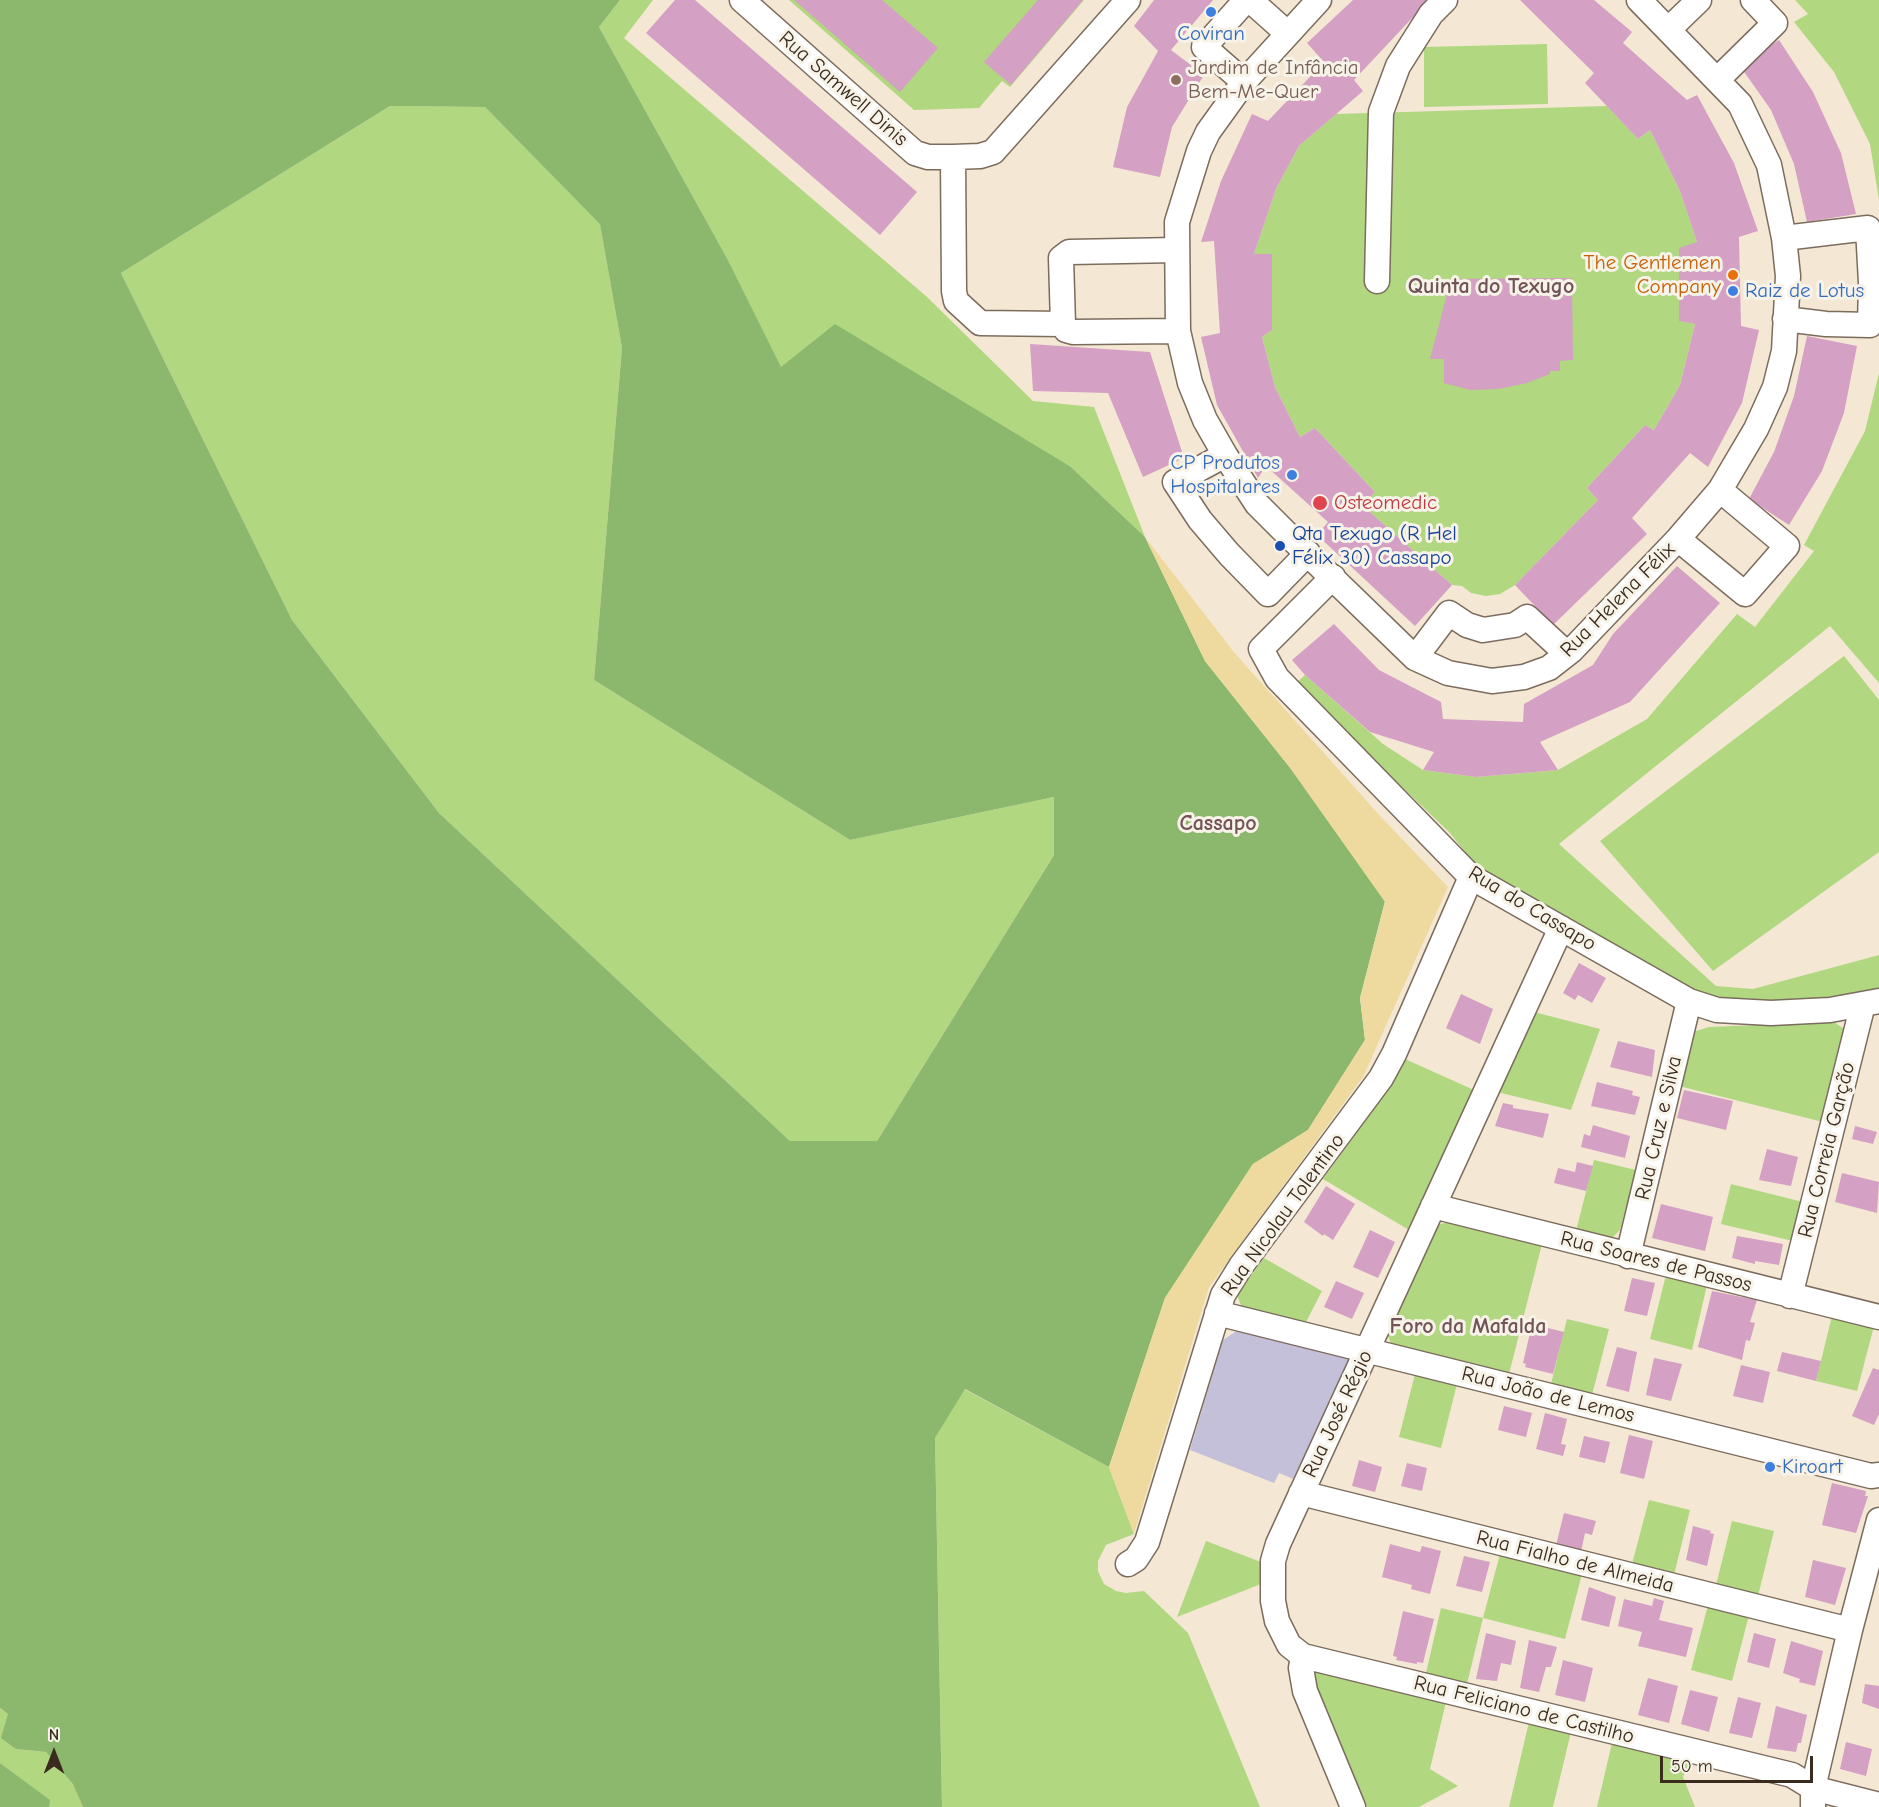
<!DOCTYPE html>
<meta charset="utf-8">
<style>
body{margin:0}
#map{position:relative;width:1879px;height:1807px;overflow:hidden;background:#f4e8d4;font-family:"Comic Neue",sans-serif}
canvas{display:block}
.north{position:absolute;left:24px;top:1723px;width:60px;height:60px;-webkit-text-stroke:4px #f7f3e8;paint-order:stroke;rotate:0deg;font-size:16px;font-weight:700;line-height:24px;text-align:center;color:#3b2a1e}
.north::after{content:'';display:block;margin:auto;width:21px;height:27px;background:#3b2a1e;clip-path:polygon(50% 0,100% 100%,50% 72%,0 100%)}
.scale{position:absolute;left:1660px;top:1756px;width:153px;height:27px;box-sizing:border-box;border:3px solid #3b2a1e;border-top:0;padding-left:8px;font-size:18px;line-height:21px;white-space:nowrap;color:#3b2a1e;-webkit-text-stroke:4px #f7f3e8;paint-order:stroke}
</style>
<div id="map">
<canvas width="1879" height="1807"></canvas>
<div class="north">N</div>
<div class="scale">50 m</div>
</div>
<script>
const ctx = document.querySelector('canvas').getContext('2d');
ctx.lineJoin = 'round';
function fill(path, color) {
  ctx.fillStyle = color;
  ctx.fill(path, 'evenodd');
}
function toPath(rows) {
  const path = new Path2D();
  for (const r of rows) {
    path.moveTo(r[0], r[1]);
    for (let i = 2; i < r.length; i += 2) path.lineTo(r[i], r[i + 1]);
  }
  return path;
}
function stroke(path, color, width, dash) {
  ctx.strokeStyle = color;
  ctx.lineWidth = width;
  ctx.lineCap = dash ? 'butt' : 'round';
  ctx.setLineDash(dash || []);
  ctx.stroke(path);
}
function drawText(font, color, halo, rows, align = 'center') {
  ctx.font = font + ' "Comic Neue",sans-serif';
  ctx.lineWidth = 6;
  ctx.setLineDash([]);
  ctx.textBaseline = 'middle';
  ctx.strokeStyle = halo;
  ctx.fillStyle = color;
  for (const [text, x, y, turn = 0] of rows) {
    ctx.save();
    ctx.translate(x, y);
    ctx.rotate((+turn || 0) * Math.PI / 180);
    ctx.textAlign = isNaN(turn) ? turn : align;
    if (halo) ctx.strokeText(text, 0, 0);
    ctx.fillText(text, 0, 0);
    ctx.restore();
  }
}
fill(toPath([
 [1238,1330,1350,1357,1293,1479,1279,1473,1274,1483,1190,1450,1223,1340]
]), '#c5c0da');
fill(toPath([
 [620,0,653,0,624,38,926,296,1033,401,1094,407,1145,537,1071,467,781,368,728,260,599,27],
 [789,0,1084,0,1010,87,1002,81,979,108,914,110],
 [1795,0,1879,0,1879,200,1870,144,1834,72,1794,22,1808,14],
 [1547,44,1548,104,1424,107,1424,47],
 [390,106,485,107,600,223,622,348,594,680,850,840,1054,797,1054,855,877,1141,790,1141,439,813,292,620,121,273],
 [1607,106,1638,139,1650,130,1680,191,1697,242,1680,321,1695,324,1680,385,1654,430,1645,425,1587,488,1598,500,1515,585,1500,594,1486,596,1471,593,1462,586,1452,585,1362,505,1375,492,1315,428,1300,437,1275,387,1262,337,1272,330,1272,255,1254,254,1276,189,1299,146,1336,114],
 [1879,373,1879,683,1830,626,1559,844,1716,986,1753,989,1879,955,1879,991,1774,1003,1706,998,1549,910,1475,864,1449,832,1295,684,1305,675,1383,744,1423,770,1476,777,1558,770,1647,719,1737,614,1755,627,1814,551,1804,545,1865,431],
 [1844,656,1879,700,1879,852,1713,971,1600,841],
 [1534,1012,1600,1029,1571,1110,1497,1092],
 [1834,1022,1847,1031,1823,1122,1679,1086,1693,1032,1709,1027],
 [1405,1059,1474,1090,1409,1230,1323,1179,1377,1105],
 [1594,1160,1636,1170,1620,1230,1612,1238,1576,1231],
 [1731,1184,1803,1202,1793,1241,1721,1224],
 [1450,1222,1542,1244,1509,1374,1392,1345,1386,1332,1435,1225],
 [1264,1258,1322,1291,1305,1324,1242,1308,1237,1295],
 [1666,1275,1707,1285,1692,1350,1650,1339],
 [1832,1316,1874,1326,1857,1391,1816,1381],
 [1567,1319,1609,1329,1592,1395,1551,1384],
 [1415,1374,1457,1384,1441,1448,1399,1437],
 [964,1389,1109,1467,1134,1534,1106,1545,1098,1561,1098,1571,1104,1584,1116,1591,1126,1593,1144,1591,1188,1633,1260,1807,942,1807,935,1438],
 [1649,1500,1690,1510,1674,1575,1632,1564],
 [1732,1521,1774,1531,1758,1596,1716,1585],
 [1206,1541,1261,1562,1261,1584,1177,1617],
 [1500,1554,1582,1574,1565,1639,1483,1618,1467,1684,1426,1673,1441,1608,1483,1618],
 [1708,1605,1749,1615,1732,1681,1691,1670],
 [1318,1671,1446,1702,1430,1769,1458,1786,1419,1807,1367,1807,1315,1681,1315,1674],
 [0,1708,8,1714,16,1749,46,1752,74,1784,83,1807,49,1807,49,1800,0,1763],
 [1529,1722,1571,1732,1553,1807,1509,1807],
 [1612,1743,1689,1762,1683,1777,1695,1807,1597,1807]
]), '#b1d780');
fill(toPath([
 [0,0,620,0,599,27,728,260,781,367,835,324,1071,467,1145,537,1205,661,1291,769,1385,901,1360,998,1365,1040,1308,1130,1253,1164,1165,1298,1109,1467,965,1389,935,1438,942,1807,83,1807,73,1784,46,1752,16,1749,1,1738,8,1714,0,1708],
 [390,106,485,107,600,224,622,348,594,680,850,840,1054,797,1054,855,877,1141,790,1141,439,813,292,620,121,273],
 [0,1763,50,1800,49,1807,0,1807]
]), '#8cb86e');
fill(toPath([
 [1145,537,1233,651,1381,817,1448,887,1363,1077,1209,1287,1134,1534,1109,1467,1165,1298,1253,1164,1308,1130,1365,1040,1360,998,1385,902,1291,769,1205,661]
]), '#eeda9e');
fill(toPath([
 [675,0,695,0,917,192,880,235,646,33],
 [794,0,882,0,938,48,900,92],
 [1038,0,1083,0,1011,85,984,62],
 [1154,0,1213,0,1171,50,1204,75,1172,127,1160,177,1113,167,1127,107,1158,51,1134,26],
 [1353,0,1429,0,1354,80,1363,91,1299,146,1276,189,1254,254,1272,254,1272,330,1262,337,1275,387,1300,437,1315,428,1375,492,1362,505,1452,585,1415,626,1317,535,1328,522,1266,466,1258,478,1217,405,1201,337,1220,333,1214,241,1201,242,1221,181,1252,114,1268,121,1324,62,1307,43],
 [1520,0,1594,0,1632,32,1623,43,1687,100,1697,95,1734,163,1758,231,1739,237,1741,326,1759,330,1742,403,1708,467,1690,453,1632,518,1647,534,1553,625,1515,585,1598,500,1587,488,1645,425,1654,430,1680,385,1695,324,1679,321,1679,248,1697,242,1680,191,1650,130,1638,139,1585,83,1594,73],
 [1779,40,1813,92,1841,153,1856,214,1807,222,1794,164,1771,110,1740,66],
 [1572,278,1573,360,1560,361,1560,371,1550,371,1550,374,1527,383,1498,389,1470,390,1444,383,1444,359,1430,359,1451,279],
 [1807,336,1857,346,1844,413,1822,471,1789,525,1749,499,1774,452,1794,396],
 [1030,344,1150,352,1184,458,1143,477,1108,393,1033,391],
 [1677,566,1720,603,1630,702,1540,742,1558,770,1476,777,1423,770,1434,752,1370,732,1305,675,1292,660,1334,624,1379,670,1441,702,1443,719,1523,722,1524,704,1593,665,1613,634],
 [1579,963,1606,978,1592,1003,1578,995,1575,1000,1563,993],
 [1461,994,1493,1009,1480,1044,1446,1028],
 [1618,1041,1655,1050,1652,1077,1610,1067],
 [1597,1082,1633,1091,1632,1095,1640,1097,1635,1115,1591,1106],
 [1684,1090,1733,1101,1726,1130,1677,1118],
 [1503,1103,1513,1105,1513,1108,1549,1114,1543,1138,1495,1126],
 [1593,1125,1630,1136,1625,1158,1581,1147,1584,1134,1590,1136],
 [1855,1126,1877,1132,1873,1144,1852,1139],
 [1767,1149,1798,1157,1791,1186,1759,1180],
 [1577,1162,1593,1166,1586,1191,1554,1183,1558,1168,1575,1172],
 [1842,1173,1879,1182,1877,1213,1835,1202],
 [1326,1186,1355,1204,1333,1240,1324,1234,1323,1236,1304,1222],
 [1661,1204,1713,1217,1705,1251,1652,1238],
 [1370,1230,1395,1242,1378,1278,1353,1267],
 [1737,1236,1783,1244,1779,1265,1755,1261,1755,1264,1732,1258],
 [1632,1278,1655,1283,1647,1316,1624,1311],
 [1336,1281,1364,1293,1352,1319,1324,1307],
 [1712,1291,1757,1300,1750,1322,1755,1323,1750,1341,1746,1340,1742,1360,1698,1347],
 [1532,1324,1564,1332,1553,1374,1525,1367,1526,1364,1523,1363],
 [1617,1347,1637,1352,1629,1392,1606,1386],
 [1782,1352,1821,1361,1816,1381,1777,1371],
 [1654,1358,1682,1364,1671,1401,1646,1395],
 [1741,1365,1770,1372,1763,1403,1733,1396],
 [1873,1368,1879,1370,1879,1414,1874,1425,1852,1416],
 [1504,1406,1532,1413,1526,1437,1498,1430],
 [1545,1413,1567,1419,1561,1444,1566,1445,1563,1456,1536,1449],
 [1629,1435,1653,1441,1644,1479,1620,1473],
 [1584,1436,1610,1442,1605,1463,1579,1457],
 [1359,1460,1382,1467,1375,1492,1352,1486],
 [1407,1463,1427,1468,1422,1491,1401,1486],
 [1832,1483,1866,1491,1865,1496,1868,1496,1856,1533,1822,1525],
 [1564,1513,1596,1521,1592,1535,1585,1533,1581,1552,1556,1545],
 [1693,1526,1711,1531,1710,1533,1714,1534,1707,1566,1686,1560],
 [1390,1544,1420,1552,1422,1546,1441,1551,1430,1594,1411,1589,1412,1585,1382,1577],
 [1464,1556,1490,1562,1482,1592,1456,1586],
 [1813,1560,1846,1568,1835,1605,1805,1597],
 [1589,1587,1616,1597,1609,1627,1581,1620],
 [1654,1598,1664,1601,1659,1620,1693,1628,1686,1657,1638,1646,1642,1632,1618,1626,1624,1599,1652,1606],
 [1403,1611,1434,1619,1423,1663,1417,1662,1417,1664,1396,1660,1397,1657,1393,1656],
 [1486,1633,1516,1641,1511,1665,1501,1663,1497,1681,1476,1679],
 [1754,1633,1776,1639,1769,1668,1747,1662],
 [1529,1640,1557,1647,1551,1667,1546,1667,1539,1692,1520,1688],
 [1791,1641,1823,1651,1815,1686,1799,1682,1800,1679,1783,1673],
 [1563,1660,1593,1668,1585,1702,1555,1695],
 [1648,1678,1678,1686,1669,1723,1638,1715],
 [1865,1684,1879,1686,1879,1709,1862,1703],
 [1690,1690,1718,1697,1709,1732,1681,1724],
 [1738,1697,1761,1703,1752,1738,1729,1733],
 [1776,1706,1807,1715,1801,1743,1798,1743,1796,1752,1767,1748],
 [1846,1742,1872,1749,1866,1776,1840,1769]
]), '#d4a0c4');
const minor = toPath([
 [742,0,915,153,928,157,953,157,980,156,993,152,1128,0],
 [1250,0,1287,33],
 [1319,0,1244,82,1208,132,1199,151,1177,222,1178,331,1190,383,1205,420,1225,455,1257,504,1288,535,1415,658,1448,673,1492,681,1524,677,1549,668,1572,650,1678,539,1720,490,1756,429,1775,387,1784,351,1788,276,1784,238,1769,165,1740,104,1639,0],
 [1669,29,1699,0],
 [1718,79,1775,23,1753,0],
 [1244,82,1204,47,1246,0],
 [953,157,954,291,956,301,980,323,1063,324],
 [1784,238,1868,228,1871,283,1870,325,1826,324,1785,319],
 [1177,250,1069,252,1061,258,1063,324,1066,330,1073,332,1178,331],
 [1377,281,1381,112,1398,66,1431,14,1445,0],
 [1225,455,1175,482,1200,520,1229,554,1268,594,1308,553],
 [1678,539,1745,594,1787,546,1720,490],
 [1333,577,1261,649,1277,678,1471,877,1689,1001,1717,1010,1771,1013,1830,1010,1879,1001],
 [1415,658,1449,613,1467,625,1483,630,1515,625,1527,617,1567,654],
 [1433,1206,1879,1317],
 [1628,1256,1689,1001],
 [1790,1296,1863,1004],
 [1217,1313,1871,1476,1879,1475],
 [1301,1493,1850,1630],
 [1128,1564,1136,1559,1147,1542,1223,1295,1241,1266,1381,1078,1394,1054,1471,877],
 [1303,1656,1792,1775,1813,1788,1879,1805],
 [1353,1807,1305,1691,1301,1668,1303,1656,1289,1645,1277,1621,1273,1601,1273,1561,1278,1544,1561,928],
 [1813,1807,1813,1788,1850,1630,1879,1520]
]);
stroke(minor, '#7c6c5e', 27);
stroke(minor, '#fff', 24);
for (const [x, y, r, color] of [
 [1211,12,6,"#3f7fe0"],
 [1176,80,6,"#8d6e63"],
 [1733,275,6,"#e8710a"],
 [1733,291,6,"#3f7fe0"],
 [1292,475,6,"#3f7fe0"],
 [1320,503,8,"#e0444e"],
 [1280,546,6,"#1a4fb4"],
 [1770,1467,6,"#3f7fe0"]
]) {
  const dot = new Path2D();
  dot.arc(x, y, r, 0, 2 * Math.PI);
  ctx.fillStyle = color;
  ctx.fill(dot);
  stroke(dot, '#f7f3e8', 2);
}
drawText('21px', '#366cbe', '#f7f3e8', [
 ["Coviran",1211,34,"center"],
 ["Raiz de Lotus",1745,291],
 ["CP Produtos",1280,463,"right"],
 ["Hospitalares",1280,487,"right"],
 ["Kiroart",1782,1467]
], 'left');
drawText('21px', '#785e54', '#f7f3e8', [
 ["Jardim de Infância",1188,68],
 ["Bem-Me-Quer",1188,92]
], 'left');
drawText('21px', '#3b2a1e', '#f7f3e8', [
 ["Rua Samwell Dinis",843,89,41],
 ["Rua Helena Félix",1618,600,-45],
 ["Rua do Cassapo",1532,909,31],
 ["Rua Cruz e Silva",1659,1128,-77],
 ["Rua Correia Garção",1827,1150,-76],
 ["Rua Nicolau Tolentino",1283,1215,-54],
 ["Rua Soares de Passos",1656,1262,14],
 ["Rua João de Lemos",1548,1395,14],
 ["Rua José Régio",1338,1414,-65],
 ["Rua Fialho de Almeida",1575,1562,14],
 ["Rua Feliciano de Castilho",1524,1710,14]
]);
drawText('21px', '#c56008', '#f7f3e8', [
 ["The Gentlemen",1721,263],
 ["Company",1721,287]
], 'right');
drawText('21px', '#be3a42', '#f7f3e8', [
 ["Osteomedic",1334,503]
], 'left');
drawText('21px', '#164399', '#f7f3e8', [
 ["Qta Texugo (R Hel",1292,534],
 ["Félix 30) Cassapo",1292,558]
], 'left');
drawText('bold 22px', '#715358', '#f7f3e8', [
 ["Quinta do Texugo",1491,287],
 ["Cassapo",1218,824],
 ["Foro da Mafalda",1468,1327]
]);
</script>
